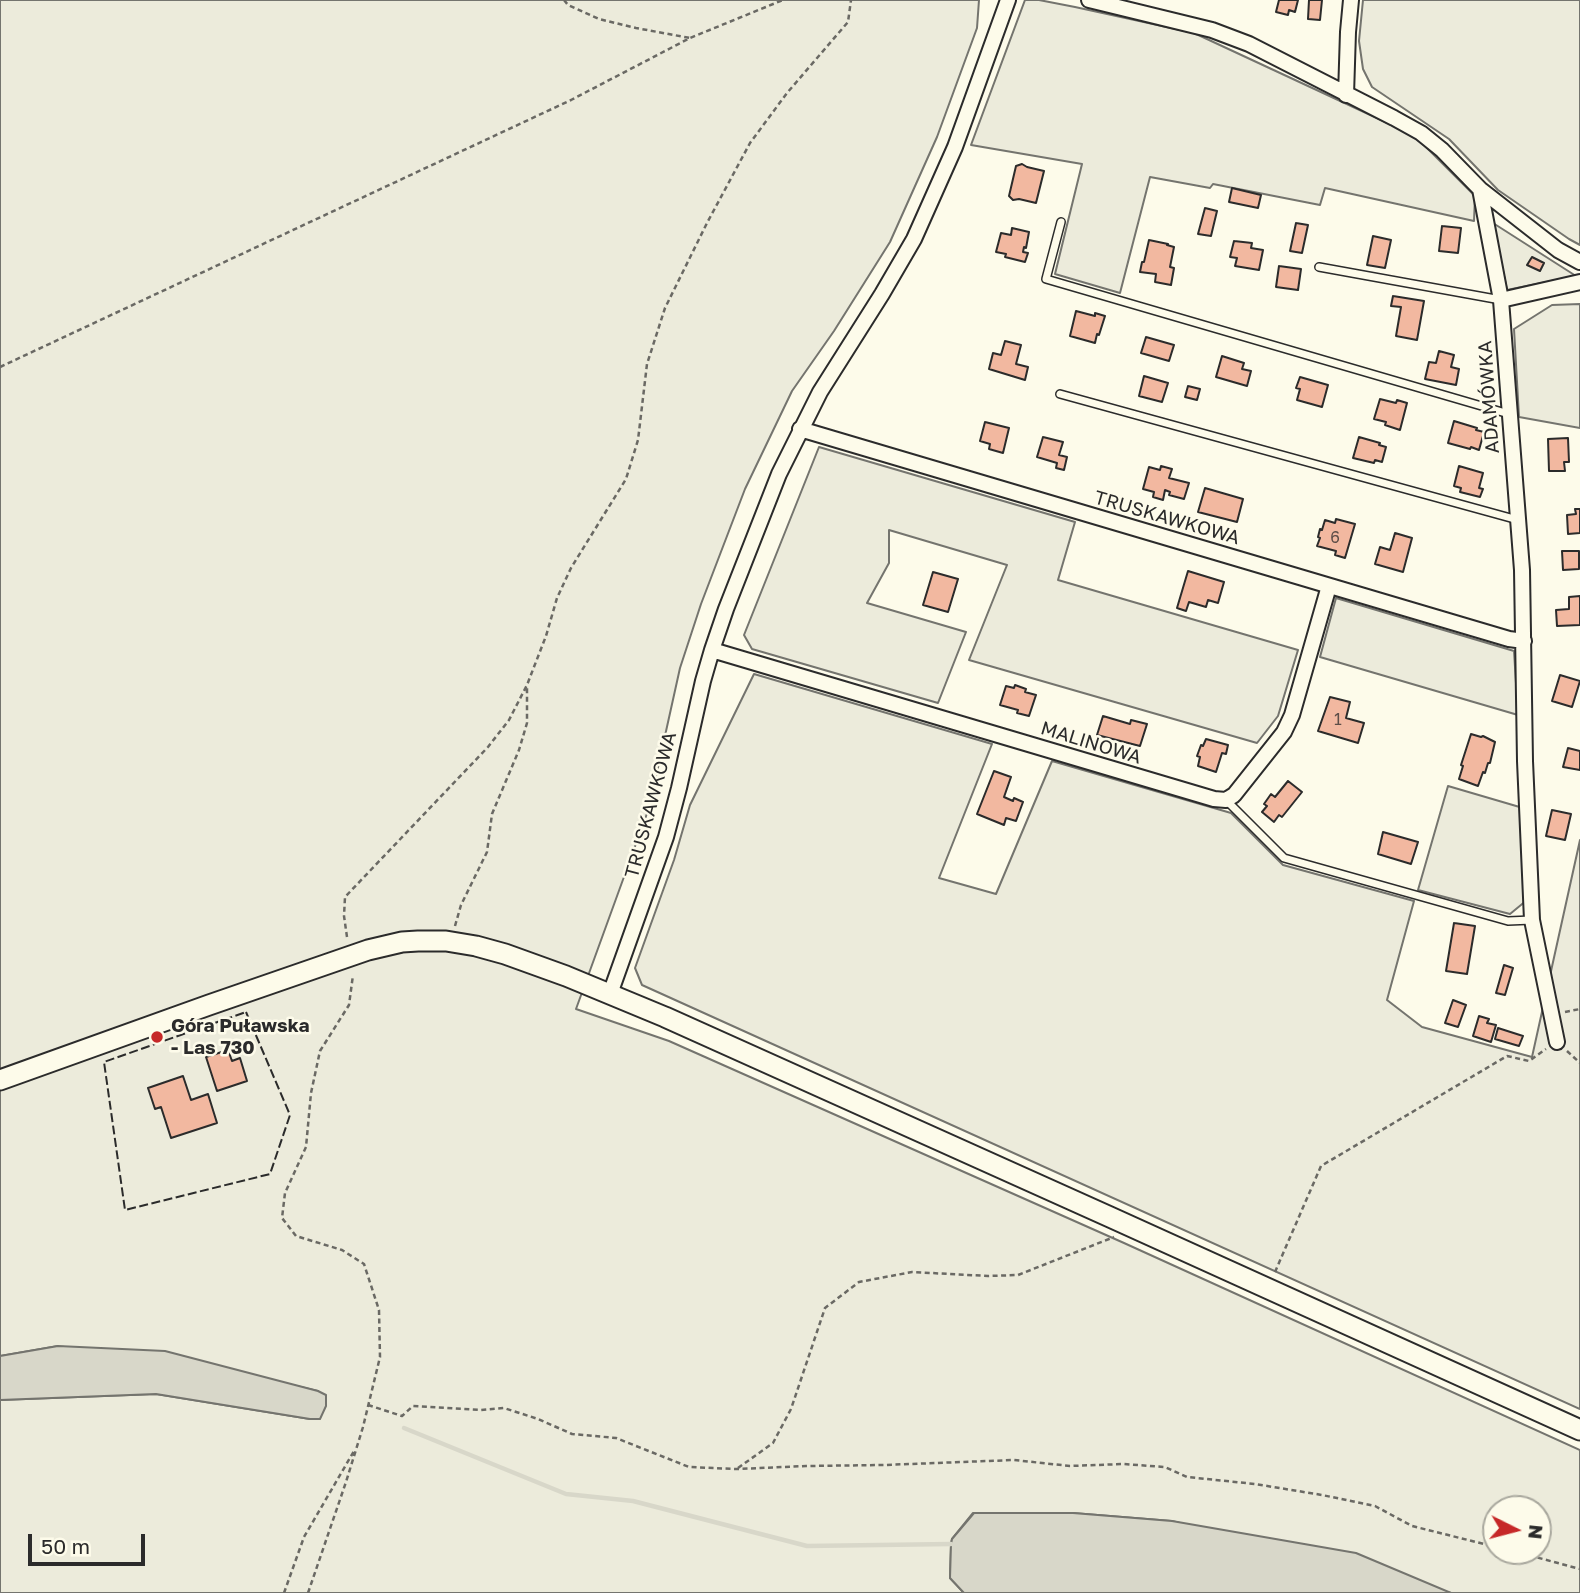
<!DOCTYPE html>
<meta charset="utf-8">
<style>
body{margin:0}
#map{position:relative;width:1580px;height:1593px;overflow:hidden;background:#fdfbea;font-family:"Golos Text",sans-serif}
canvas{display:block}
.north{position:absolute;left:1482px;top:1495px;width:70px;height:70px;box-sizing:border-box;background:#fdfbea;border:2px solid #a9a89e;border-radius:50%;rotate:96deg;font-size:19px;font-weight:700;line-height:28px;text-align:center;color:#2b2b2b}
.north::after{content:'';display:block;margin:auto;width:24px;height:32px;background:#c62828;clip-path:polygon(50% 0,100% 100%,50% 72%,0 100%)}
.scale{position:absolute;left:28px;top:1534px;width:117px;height:32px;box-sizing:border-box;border:4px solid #2b2b2b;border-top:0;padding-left:9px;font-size:21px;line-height:24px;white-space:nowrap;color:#2b2b2b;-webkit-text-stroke:5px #fdfbea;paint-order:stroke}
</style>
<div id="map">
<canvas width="1580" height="1593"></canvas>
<div class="north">N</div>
<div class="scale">50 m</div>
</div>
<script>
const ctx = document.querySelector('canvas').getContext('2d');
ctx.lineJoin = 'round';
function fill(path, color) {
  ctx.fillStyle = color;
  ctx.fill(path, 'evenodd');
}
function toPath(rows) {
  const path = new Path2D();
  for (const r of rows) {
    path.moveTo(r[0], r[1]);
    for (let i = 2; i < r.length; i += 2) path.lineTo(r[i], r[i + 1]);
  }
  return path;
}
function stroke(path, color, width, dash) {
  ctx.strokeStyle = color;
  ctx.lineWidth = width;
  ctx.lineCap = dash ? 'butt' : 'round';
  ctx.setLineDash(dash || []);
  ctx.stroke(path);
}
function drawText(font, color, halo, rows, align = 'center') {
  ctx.font = font + ' "Golos Text",sans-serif';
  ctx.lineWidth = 5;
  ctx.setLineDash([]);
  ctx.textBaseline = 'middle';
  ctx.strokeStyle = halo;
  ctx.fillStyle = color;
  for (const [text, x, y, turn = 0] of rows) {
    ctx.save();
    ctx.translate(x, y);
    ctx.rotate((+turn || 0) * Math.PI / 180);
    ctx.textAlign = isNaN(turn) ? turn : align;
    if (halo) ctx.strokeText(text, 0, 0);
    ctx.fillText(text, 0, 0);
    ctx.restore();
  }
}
const green = toPath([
 [0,0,979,0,977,28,937,137,890,242,834,331,792,391,745,489,701,604,680,668,649,808,576,1009,669,1041,1124,1243,1580,1450,1580,1593,1451,1593,1172,1521,1073,1513,973,1513,952,1539,951,1544,950,1578,964,1593,0,1593,0,1400,156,1394,310,1419,318,1391,279,1382,58,1346,0,1356,0,0],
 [1496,1509,1538,1509,1538,1551,1496,1551,1496,1509],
 [1025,0,1039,0,1075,7,1194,33,1394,126,1420,141,1475,196,1474,221,1325,188,1320,205,1213,184,1210,188,1150,177,1120,293,1055,274,1082,164,971,145,1025,0],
 [1363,0,1580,0,1580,245,1569,239,1498,190,1449,139,1372,87,1363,69,1359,41,1363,0],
 [1493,223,1576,276,1507,290,1493,223],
 [1580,304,1580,428,1519,417,1514,329,1552,305,1580,304],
 [819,447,1075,522,1058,580,1298,650,1278,716,1257,743,969,660,1007,565,889,530,889,563,867,603,966,632,938,703,752,649,744,635,819,447],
 [1336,598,1514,651,1518,715,1320,657,1336,598],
 [754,674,992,744,939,878,996,894,1052,761,1231,813,1283,865,1414,901,1387,1000,1422,1027,1532,1057,1580,840,1580,1409,642,985,635,968,674,860,690,805,754,674],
 [1448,786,1523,808,1527,900,1510,914,1418,890,1448,786]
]);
fill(green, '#ecebdb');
stroke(green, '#74746e', 2);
const water = toPath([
 [58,1346,165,1351,318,1391,326,1395,326,1406,320,1419,310,1419,156,1394,0,1400,0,1356,58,1346],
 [974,1513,1073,1513,1172,1521,1356,1553,1451,1593,964,1593,950,1578,951,1544,952,1539,974,1513]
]);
fill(water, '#d8d7c9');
stroke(water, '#74746e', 2);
stroke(toPath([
 [404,1428,566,1494,633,1501,807,1546,951,1544]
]), '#d8d7c9', 4.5);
const building = toPath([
 [1279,0,1298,0,1295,12,1289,10,1288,15,1276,12,1279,0],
 [1309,0,1322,0,1320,20,1308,19,1309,0],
 [1022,164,1027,167,1044,171,1036,203,1019,199,1013,200,1009,196,1016,166,1022,164],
 [1232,188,1261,195,1258,208,1229,202,1232,188],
 [1205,208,1217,211,1211,236,1198,234,1205,208],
 [1296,223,1308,225,1302,253,1290,251,1296,223],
 [1442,226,1461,228,1458,253,1439,251,1442,226],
 [1012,228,1029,232,1026,248,1024,247,1023,252,1028,253,1025,262,1005,257,1006,254,996,252,1001,233,1011,235,1012,228],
 [1373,236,1391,240,1385,268,1367,265,1373,236],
 [1149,240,1168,244,1167,245,1174,247,1170,267,1174,268,1171,285,1155,282,1156,274,1140,272,1142,262,1144,262,1149,240],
 [1234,241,1252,243,1251,248,1263,250,1259,270,1235,266,1237,258,1230,257,1234,241],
 [1532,257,1544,263,1540,271,1527,265,1532,257],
 [1279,266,1301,269,1298,290,1276,287,1279,266],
 [1393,296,1424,301,1417,340,1396,336,1401,307,1391,306,1393,296],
 [1076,311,1095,316,1095,313,1105,316,1099,335,1097,334,1095,343,1070,336,1076,311],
 [1146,337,1174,345,1169,361,1141,353,1146,337],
 [1005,341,1021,345,1016,364,1028,367,1025,380,989,369,993,353,1001,355,1005,341],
 [1439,351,1454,355,1451,367,1459,369,1456,385,1425,379,1429,362,1436,363,1439,351],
 [1222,356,1244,363,1242,369,1251,371,1247,386,1216,377,1222,356],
 [1144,376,1168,383,1162,402,1139,396,1144,376],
 [1300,377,1328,385,1322,407,1297,400,1300,389,1296,388,1300,377],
 [1188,386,1200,389,1197,400,1185,397,1188,386],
 [1380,399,1396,403,1397,400,1407,403,1400,430,1385,425,1386,422,1374,419,1380,399],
 [1454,421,1477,428,1476,430,1484,432,1479,450,1471,447,1470,449,1448,443,1454,421],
 [985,422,1009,428,1003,453,989,449,990,444,980,441,985,422],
 [1043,437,1063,442,1059,455,1067,457,1064,470,1056,468,1057,463,1037,457,1043,437],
 [1359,437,1380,443,1379,445,1386,447,1382,462,1375,460,1374,463,1353,458,1359,437],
 [1568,438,1569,462,1564,462,1565,471,1549,471,1548,439,1568,438],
 [1161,466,1172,469,1169,478,1189,483,1184,499,1169,495,1170,492,1165,490,1163,500,1153,497,1154,492,1143,489,1149,467,1160,470,1161,466],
 [1459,466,1483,473,1479,488,1483,489,1480,497,1460,492,1461,488,1454,486,1459,466],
 [1205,488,1243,499,1237,522,1198,512,1205,488],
 [1575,509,1580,509,1580,533,1568,534,1567,515,1576,514,1575,509],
 [1336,519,1355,524,1345,558,1335,555,1336,551,1317,546,1320,538,1318,537,1320,529,1322,530,1325,520,1335,523,1336,519],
 [1395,533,1412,538,1403,572,1375,564,1380,547,1390,550,1395,533],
 [1562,551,1579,551,1579,569,1563,570,1562,551],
 [1188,571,1224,582,1218,603,1208,600,1206,607,1189,602,1186,611,1177,608,1188,571],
 [933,572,958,579,948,612,923,605,933,572],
 [1580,596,1580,625,1557,626,1556,610,1569,609,1569,597,1580,596],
 [1560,675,1580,681,1572,707,1552,701,1560,675],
 [1015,685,1026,689,1025,692,1036,695,1029,716,1017,713,1018,710,1000,705,1006,686,1014,688,1015,685],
 [1330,697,1350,702,1346,718,1364,723,1358,743,1318,731,1330,697],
 [1103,716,1130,724,1131,720,1147,724,1140,746,1097,735,1103,716],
 [1471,734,1481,737,1483,736,1495,742,1490,763,1488,763,1485,773,1483,772,1478,786,1459,779,1463,766,1461,765,1471,734],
 [1206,739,1228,745,1226,754,1222,753,1216,772,1198,766,1200,757,1197,756,1201,745,1203,746,1206,739],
 [1568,748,1580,751,1580,770,1563,767,1568,748],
 [994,771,1011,777,1004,797,1013,801,1014,798,1023,802,1016,821,1006,818,1004,825,977,814,994,771],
 [1288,781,1302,792,1282,817,1279,815,1274,822,1262,812,1267,806,1264,804,1271,794,1275,797,1288,781],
 [1552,810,1571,814,1565,840,1546,836,1552,810],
 [1383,832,1418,842,1411,864,1378,854,1383,832],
 [1454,923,1475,926,1467,974,1446,971,1454,923],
 [1504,965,1513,968,1505,995,1496,993,1504,965],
 [1453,1000,1466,1005,1458,1027,1445,1023,1453,1000],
 [1479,1016,1489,1019,1487,1023,1496,1025,1491,1042,1473,1036,1479,1016],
 [1498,1028,1523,1036,1519,1046,1495,1039,1498,1028],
 [228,1050,232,1061,240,1058,247,1081,217,1091,206,1057,228,1050],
 [183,1076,191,1100,208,1094,217,1123,171,1138,161,1107,155,1109,148,1088,183,1076]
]);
fill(building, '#f2b8a0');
stroke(building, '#2b2b2b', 2);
const lane = toPath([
 [1061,222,1046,279,1509,414],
 [1319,267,1501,300],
 [1060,394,1518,520],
 [1226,800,1284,858,1508,921,1532,920]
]);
const street = toPath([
 [1089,0,1212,30,1249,44,1394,118,1421,133,1442,150,1480,189,1558,250,1580,262],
 [1346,95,1348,32,1351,0],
 [1480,189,1501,300,1522,570,1525,761,1532,920,1557,1042],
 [1501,300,1580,282],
 [800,429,1509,639,1524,641],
 [712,650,1214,799,1226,800,1234,795,1284,732,1292,715,1329,586],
 [610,994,666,837,679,788,703,681,712,650,726,609,779,474,820,392,882,294,914,239,955,147,1008,0]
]);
const secondary = toPath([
 [0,1080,209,1005,368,950,402,942,418,941,446,941,476,946,505,954,566,976,665,1017,1110,1217,1580,1430]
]);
stroke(lane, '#2b2b2b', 10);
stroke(street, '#2b2b2b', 18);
stroke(secondary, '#2b2b2b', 23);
stroke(toPath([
 [564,0,568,5,599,19,636,28,690,38],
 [0,367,571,100,690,38,783,0],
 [455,926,461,905,487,852,492,814,519,750,527,723,527,688],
 [347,937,344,916,345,897,488,747,509,720,527,685,546,636,557,598,571,568,626,479,638,440,647,364,665,308,707,223,750,143,787,93,848,22,851,0],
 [1565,1012,1580,1009],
 [1567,1051,1580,1063],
 [1275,1272,1321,1166,1507,1056,1529,1061,1546,1049],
 [368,1405,402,1416,413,1406,481,1410,504,1408,538,1419,572,1434,616,1438,689,1467,737,1469,806,1466,884,1465,1014,1460,1070,1466,1123,1464,1165,1467,1187,1477,1255,1484,1322,1495,1375,1506,1412,1526,1496,1547],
 [738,1468,773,1443,791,1409,825,1308,859,1282,912,1272,988,1276,1018,1275,1114,1237],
 [1513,1551,1580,1569],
 [284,1593,304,1537,354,1451],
 [308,1593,346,1482,363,1427,380,1357,379,1310,364,1264,342,1250,296,1236,282,1218,285,1193,306,1147,311,1093,320,1051,349,1005,353,975]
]), '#6a6964', 2.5, [5, 3.5]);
stroke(lane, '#fdfbea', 7);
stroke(street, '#fdfbea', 14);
stroke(secondary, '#fdfbea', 19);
stroke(toPath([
 [246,1012,290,1115,270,1174,125,1210,104,1062,246,1012]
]), '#2b2b2b', 2, [9, 3.5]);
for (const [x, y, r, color] of [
 [157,1037,7,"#c62828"]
]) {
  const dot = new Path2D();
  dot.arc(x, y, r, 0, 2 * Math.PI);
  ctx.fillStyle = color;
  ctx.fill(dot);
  stroke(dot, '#fdfbea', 2.5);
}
drawText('16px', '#5d4e48', null, [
 ["6",1335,538],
 ["1",1338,720]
]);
drawText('19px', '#2b2b2b', '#fdfbea', [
 ["ADAMÓWKA",1489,397,-94],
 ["TRUSKAWKOWA",1167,518,16],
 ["MALINOWA",1091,743,17],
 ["TRUSKAWKOWA",651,805,-75]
]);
drawText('bold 19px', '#2b2b2b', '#fdfbea', [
 ["Góra Puławska",171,1026],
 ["- Las 730",171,1048]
], 'left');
</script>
